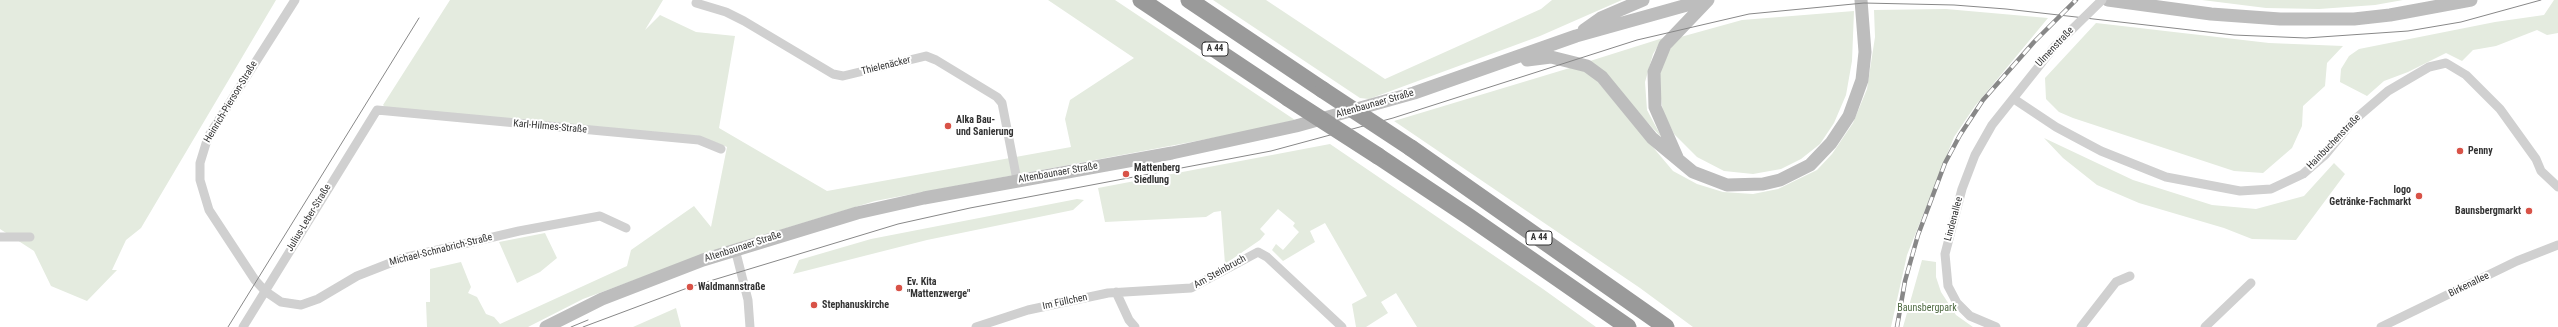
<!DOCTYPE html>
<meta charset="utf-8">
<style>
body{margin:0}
canvas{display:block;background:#fff}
</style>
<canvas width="2558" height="327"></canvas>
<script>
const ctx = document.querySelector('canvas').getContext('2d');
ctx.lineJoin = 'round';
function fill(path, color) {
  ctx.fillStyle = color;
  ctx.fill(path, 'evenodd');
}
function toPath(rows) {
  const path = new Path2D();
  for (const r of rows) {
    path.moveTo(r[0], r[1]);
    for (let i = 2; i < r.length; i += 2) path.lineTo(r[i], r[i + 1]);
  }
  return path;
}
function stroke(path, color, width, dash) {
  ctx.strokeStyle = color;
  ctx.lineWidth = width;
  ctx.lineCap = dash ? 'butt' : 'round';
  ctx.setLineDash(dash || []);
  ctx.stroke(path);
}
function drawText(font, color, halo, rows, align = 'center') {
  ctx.font = font + ' "Roboto Condensed",sans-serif';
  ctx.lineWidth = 4;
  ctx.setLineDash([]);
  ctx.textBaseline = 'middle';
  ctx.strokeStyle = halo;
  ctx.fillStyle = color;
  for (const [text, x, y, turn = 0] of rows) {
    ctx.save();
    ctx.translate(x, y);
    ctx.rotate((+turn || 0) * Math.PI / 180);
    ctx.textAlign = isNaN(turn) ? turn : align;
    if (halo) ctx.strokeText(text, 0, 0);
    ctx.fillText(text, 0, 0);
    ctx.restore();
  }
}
fill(toPath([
 [0,0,276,0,141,228,126,240,112,270,117,270,87,301,51,286,34,251,0,229],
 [450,0,663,0,645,30,660,15,696,32,735,36,719,128,827,191,1071,147,1065,119,1070,100,1134,58,1048,0,1115,0,1295,120,1234,134,875,201,724,247,583,299,528,327,427,327,426,302,430,302,430,269,461,262,471,287,468,293,477,297,486,314,494,317,500,324,627,266,631,250,694,206,711,227,727,147,699,136,385,107,383,105],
 [1213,0,1266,0,1385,79,1541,9,1552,0,1622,0,1540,36,1369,99,1360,98],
 [2202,0,2403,0,2375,5,2319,9,2266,8],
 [2554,0,2558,0,2558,33,2547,35,2537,30,2496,46,2473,50,2462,61,2446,53,2408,72,2384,81,2367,96,2340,82,2341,69,2349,56,2359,49,2495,22,2544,15],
 [1946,9,2048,18,1975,106,1954,137,1907,255,1891,327,1693,327,1640,288,1394,121,1573,67,1582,68,1593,76,1673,171,1697,184,1723,192,1753,194,1778,189,1817,170,1832,154,1853,123,1867,89,1875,37,1874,10],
 [1854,11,1852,61,1846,95,1834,123,1820,144,1801,159,1781,169,1753,174,1724,171,1697,157,1674,134,1663,112,1658,79,1664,59,1677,38,1742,20],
 [2096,23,2269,43,2343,46,2327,63,2325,86,2303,106,2302,126,2292,148,2263,173,2234,171,2073,118,2059,112,2046,99,2045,78],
 [1663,38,1653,54,1645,82,1647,110,1662,138,1590,61],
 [2044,138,2133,180,2212,205,2256,209,2304,196,2334,163,2345,174,2296,240,2252,239,2224,228,2139,203,2097,185,2063,158],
 [1330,144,1543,289,1596,327,1417,327,1396,293,1381,302,1388,313,1366,327,1356,327,1352,304,1367,296,1325,223,1310,231,1315,242,1283,261,1272,250,1276,244,1283,250,1299,232,1293,226,1295,223,1278,209,1260,229,1265,234,1260,240,1225,264,1221,211,1214,212,1206,217,1105,222,1098,188],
 [1077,199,1084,200,1073,210,927,240,793,274,799,260,871,239],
 [545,233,557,258,540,272,517,283,499,242],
 [1922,260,1936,262,1936,277,1941,292,1956,315,1973,327,1903,327],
 [676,308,681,327,633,327]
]), '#e4ebdf');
stroke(toPath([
 [295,0,208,137,200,163,200,180,209,210,255,280,265,291,281,302,301,305,318,299,357,276,403,258,519,231,600,216,626,228],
 [696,3,726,12,744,21,833,74,843,76,926,56,936,60,997,97,1002,103,1017,180],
 [2014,99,2056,127,2101,151,2166,177,2240,191,2271,189,2303,174,2326,154,2353,121,2388,91,2429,67,2446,63,2466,75,2500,109,2536,159,2541,171,2558,187],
 [0,237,30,237],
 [735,249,748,300,750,327],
 [1116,292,1129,320,1135,327],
 [243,327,377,110,699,140,721,149],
 [976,327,1028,310,1108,293,1191,288,1258,252,1267,257,1342,327],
 [1996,327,1970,316,1957,303,1948,286,1945,254,1962,189,1975,155,1992,125,2055,46],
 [2081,327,2116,282,2130,276],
 [2205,327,2251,283],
 [2381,327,2517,261,2558,245]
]), '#d0d0d0', 9);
stroke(toPath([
 [2108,0,2211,14,2280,19,2354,19,2390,15,2471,0],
 [1584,30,1601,18,1643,0],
 [1527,60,1551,57,1587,66,1602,77,1652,138,1693,172,1727,185,1763,184,1780,180,1810,165,1831,143,1849,116,1862,80,1865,52,1861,0],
 [1677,157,1655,107,1654,72,1665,45,1708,0],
 [546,327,602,299,703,260,857,213,924,198,1172,153,1296,126,1414,93,1576,36,1705,0]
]), '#bdbdbd', 13);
stroke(toPath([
 [1141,0,1288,98],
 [1189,0,1323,90],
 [1411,148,1666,327],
 [1378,156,1468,216,1628,327]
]), '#9a9a9a', 17);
stroke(toPath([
 [228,327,419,18],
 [571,327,588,320],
 [583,327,690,287,898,224,970,208,1271,151,1393,118,1637,40,1749,14,1864,3,1954,5,2006,9,2234,35,2306,38,2408,31,2461,22,2541,0]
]), '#888', 1);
const rail = toPath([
 [1897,327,1905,281,1918,235,1945,163,1960,135,1983,100,2034,42,2076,0]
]);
stroke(rail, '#888', 4.5);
stroke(rail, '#fff', 3, [9]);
stroke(toPath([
 [2055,46,2102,0]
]), '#d0d0d0', 9);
stroke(toPath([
 [1323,90,1411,148],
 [1288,98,1378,156]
]), '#9a9a9a', 17);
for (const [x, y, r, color] of [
 [948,126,4,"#d85247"],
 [2460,151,4,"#d85247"],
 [1126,174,4,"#d85247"],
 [2419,196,4,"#d85247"],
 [2529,211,4,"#d85247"],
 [690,287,4,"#d85247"],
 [899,288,4,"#d85247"],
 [814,305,4,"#d85247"]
]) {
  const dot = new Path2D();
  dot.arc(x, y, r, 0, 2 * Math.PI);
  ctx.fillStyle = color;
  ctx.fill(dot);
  stroke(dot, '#fff', 1.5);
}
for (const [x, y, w] of [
 [1215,49,26],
 [1539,238,26]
]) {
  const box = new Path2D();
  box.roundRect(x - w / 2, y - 7, w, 14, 3);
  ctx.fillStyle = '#fff';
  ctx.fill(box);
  stroke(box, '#333', 1);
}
drawText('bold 9px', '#333', null, [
 ["A 44",1215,49],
 ["A 44",1539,238]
]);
drawText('10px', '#333', '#fff', [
 ["Ulmenstraße",2055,47,-47],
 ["Thielenäcker",886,66,-14],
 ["Heinrich-Pierson-Straße",231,102,-59],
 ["Altenbaunaer Straße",1375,104,-16],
 ["Karl-Hilmes-Straße",550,127,5],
 ["Hainbuchenstraße",2334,142,-46],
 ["Altenbaunaer Straße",1058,173,-10],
 ["Julius-Leber-Straße",309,218,-59],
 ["Lindenallee",1954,219,-75],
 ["Altenbaunaer Straße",743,247,-18],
 ["Michael-Schnabrich-Straße",441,250,-14],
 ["Am Steinbruch",1220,272,-29],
 ["Birkenallee",2469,285,-26],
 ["Im Füllchen",1065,302,-12]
]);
drawText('bold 10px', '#333', '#fff', [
 ["Alka Bau-",956,120],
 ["und Sanierung",956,132],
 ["Penny",2468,151],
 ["Mattenberg",1134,168],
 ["Siedlung",1134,180],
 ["logo",2411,190,"right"],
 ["Getränke-Fachmarkt",2411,202,"right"],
 ["Baunsbergmarkt",2521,211,"right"],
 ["Ev. Kita",907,282],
 ["\"Mattenzwerge\"",907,294],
 ["Waldmannstraße",698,287],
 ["Stephanuskirche",822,305]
], 'left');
drawText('10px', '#4f6b43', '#fff', [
 ["Baunsbergpark",1927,308]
]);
</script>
